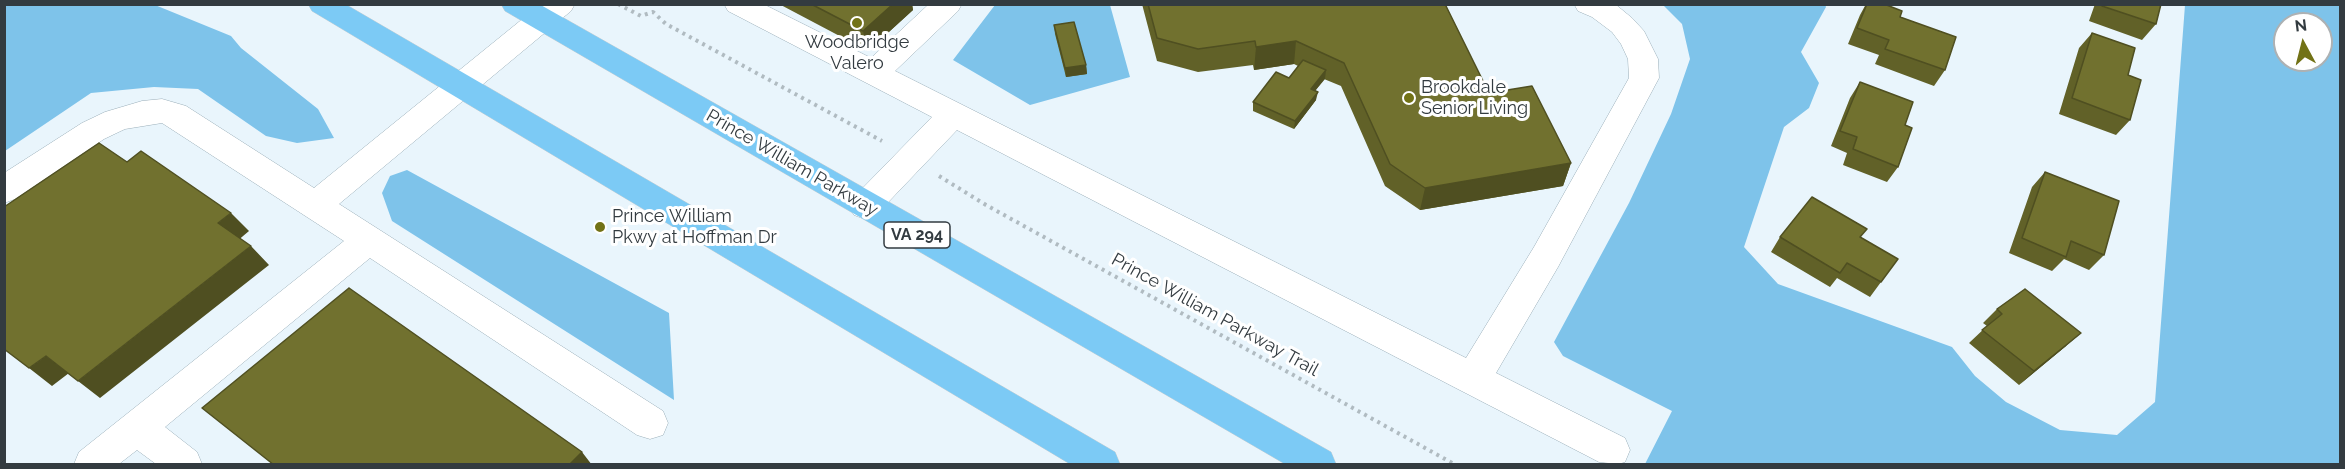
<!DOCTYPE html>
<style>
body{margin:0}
#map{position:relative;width:2345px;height:469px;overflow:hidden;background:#e9f5fc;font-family:Raleway,sans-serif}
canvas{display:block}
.frame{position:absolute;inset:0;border:6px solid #333b40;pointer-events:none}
.north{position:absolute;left:2273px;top:12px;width:60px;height:60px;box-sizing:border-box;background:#fff;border:2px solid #adb1b3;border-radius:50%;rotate:353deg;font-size:16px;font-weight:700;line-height:24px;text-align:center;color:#333b40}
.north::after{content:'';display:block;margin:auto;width:21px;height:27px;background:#727216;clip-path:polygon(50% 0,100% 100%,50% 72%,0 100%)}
</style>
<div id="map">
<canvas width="2345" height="469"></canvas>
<div class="frame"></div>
<div class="north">N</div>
</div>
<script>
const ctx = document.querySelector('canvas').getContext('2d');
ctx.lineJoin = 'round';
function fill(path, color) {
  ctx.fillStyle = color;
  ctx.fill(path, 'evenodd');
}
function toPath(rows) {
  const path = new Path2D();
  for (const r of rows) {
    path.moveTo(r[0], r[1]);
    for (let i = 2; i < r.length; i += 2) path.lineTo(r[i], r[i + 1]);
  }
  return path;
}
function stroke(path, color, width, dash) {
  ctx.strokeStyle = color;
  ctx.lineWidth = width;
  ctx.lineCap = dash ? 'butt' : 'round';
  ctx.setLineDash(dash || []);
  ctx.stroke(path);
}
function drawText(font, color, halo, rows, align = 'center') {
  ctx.font = font + ' Raleway,sans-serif';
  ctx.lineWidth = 6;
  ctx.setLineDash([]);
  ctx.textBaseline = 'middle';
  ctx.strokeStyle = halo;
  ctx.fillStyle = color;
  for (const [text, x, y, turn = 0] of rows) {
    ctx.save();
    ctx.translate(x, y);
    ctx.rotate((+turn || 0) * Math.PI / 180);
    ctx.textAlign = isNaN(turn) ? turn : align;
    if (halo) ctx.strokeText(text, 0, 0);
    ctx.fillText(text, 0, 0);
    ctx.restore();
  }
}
fill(toPath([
 [5,4,155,5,231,36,241,48,318,109,334,138,297,143,266,136,198,89,154,87,91,93,5,151],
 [995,5,1110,5,1130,77,1030,105,953,60],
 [1663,5,1825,4,1826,7,1801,52,1819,83,1809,108,1784,127,1744,247,1778,284,1952,347,1975,376,2006,402,2060,430,2117,435,2155,402,2185,5,2340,5,2340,464,1645,464,1672,411,1563,356,1554,342,1629,203,1671,114,1690,59,1682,24],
 [2285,24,2321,24,2321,60,2285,60],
 [407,170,669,313,674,400,392,221,382,193,390,176]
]), '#7ec3ea');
const minor = toPath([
 [541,4,575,4,571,11,339,204,663,411,668,423,663,435,650,439,637,435,370,258,165,427,197,452,202,464,156,464,137,450,119,464,74,464,79,452,344,241,162,123,125,129,104,139,15,199,4,203,4,173,82,123,105,112,142,101,162,99,186,106,314,188,541,4],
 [724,4,763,4,871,58,929,4,962,4,958,11,895,71,1466,358,1534,247,1629,78,1628,59,1621,44,1612,32,1592,17,1578,11,1574,4,1615,4,1632,18,1644,31,1658,59,1659,78,1558,267,1496,373,1625,438,1630,450,1625,462,1618,464,1599,462,957,130,876,215,865,219,854,215,849,206,854,197,932,117,728,11,724,4]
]);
const highway = toPath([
 [308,4,345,4,1115,452,1120,464,1070,464,312,11,308,4],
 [501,4,539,4,1331,452,1336,464,1285,464,505,11,501,4]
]);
stroke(minor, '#9aaeb9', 1);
stroke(highway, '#ced0d1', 1);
stroke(toPath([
 [618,4,641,16,653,12,666,24,882,141],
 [939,176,986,205,1454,464]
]), '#b0bbc1', 4, [3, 4.5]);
fill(minor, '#fff');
fill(highway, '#7ccaf5');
fill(toPath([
 [779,4,912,4,913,10,868,51],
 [1142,4,1445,4,1489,93,1571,163,1563,186,1420,210,1385,186,1341,86,1324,79,1315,91,1316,100,1294,129,1253,111,1253,102,1289,78,1298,66,1294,64,1254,70,1253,65,1198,72,1157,61],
 [1866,4,1884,4,1900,17,1945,70,1934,86,1875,64,1879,55,1848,44,1860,15],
 [2095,4,2161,4,2156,24,2142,40,2089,21],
 [1054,25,1086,65,1087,74,1066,77,1055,34],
 [2092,33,2128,75,2130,120,2116,135,2059,114,2079,48],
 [1860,82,1905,125,1898,167,1887,182,1843,165,1847,153,1831,146,1850,98],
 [2045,172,2104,255,2089,270,2064,259,2052,271,2009,253,2032,187],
 [1780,237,1860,237,1881,282,1870,297,1837,278,1830,287,1771,252],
 [1997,309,2066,346,2019,385,1969,343,1987,326,1983,323]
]), '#616128');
fill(toPath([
 [893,4,912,4,913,10,868,51,863,31],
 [1296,41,1294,64,1254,70,1256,47],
 [1086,65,1087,74,1066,77,1065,68],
 [1326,70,1325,79,1310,97,1311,89],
 [1318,92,1316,100,1294,129,1295,121],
 [1571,163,1563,186,1420,210,1425,188],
 [231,213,249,231,236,242,218,223],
 [251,246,269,265,100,398,78,381],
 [2081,333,2066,346,2019,385,2034,371],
 [46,356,69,373,52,386,29,368],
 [582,452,592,465,569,465]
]), '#4f4f21');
const building = toPath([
 [811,4,893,4,863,31,811,4],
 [1148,4,1445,4,1489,93,1532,86,1571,163,1425,188,1390,164,1344,63,1296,41,1256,47,1255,41,1198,49,1157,38,1148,4],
 [1867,4,1884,4,1902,11,1900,17,1956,37,1945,70,1885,49,1889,40,1857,28,1867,4],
 [2102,4,2161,4,2156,24,2102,6,2102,4],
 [1074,22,1086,65,1065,68,1054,25,1074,22],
 [2092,33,2135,48,2128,75,2141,80,2130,120,2072,98,2092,33],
 [1303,60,1326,70,1311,89,1318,92,1295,121,1253,102,1276,72,1289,78,1303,60],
 [1860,82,1913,102,1905,125,1912,128,1898,167,1853,149,1857,137,1840,131,1860,82],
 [99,143,127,162,141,151,231,213,218,223,251,246,78,381,46,356,29,368,4,349,4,207,99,143],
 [2045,172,2119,201,2104,255,2071,241,2066,257,2022,238,2045,172],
 [1812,197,1867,229,1860,237,1898,259,1881,282,1847,263,1840,273,1780,237,1812,197],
 [349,288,582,452,569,465,274,465,202,408,349,288],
 [2025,289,2081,333,2034,371,1982,330,2002,314,1997,309,2025,289]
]);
fill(building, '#71712f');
stroke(building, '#4f4f21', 1.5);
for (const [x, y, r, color] of [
 [857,23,6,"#727216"],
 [1409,98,6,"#727216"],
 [600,227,6,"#727216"]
]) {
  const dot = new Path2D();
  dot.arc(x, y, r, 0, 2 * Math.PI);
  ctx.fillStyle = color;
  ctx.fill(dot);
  stroke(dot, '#fff', 2);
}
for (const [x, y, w] of [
 [917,235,66]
]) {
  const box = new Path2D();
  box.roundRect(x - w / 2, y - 13, w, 26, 4.5);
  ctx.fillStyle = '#fff';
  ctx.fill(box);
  stroke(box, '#333b40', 1.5);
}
drawText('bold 16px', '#333b40', null, [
 ["VA 294",917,235]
]);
drawText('18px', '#333b40', '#fff', [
 ["Woodbridge",857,43,"center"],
 ["Valero",857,64,"center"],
 ["Brookdale",1421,88],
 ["Senior Living",1421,109],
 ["Prince William",612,217],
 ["Pkwy at Hoffman Dr",612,238]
], 'left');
drawText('18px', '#333b40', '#fff', [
 ["Prince William Parkway",792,163,30],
 ["Prince William Parkway Trail",1215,315,29]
]);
</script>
